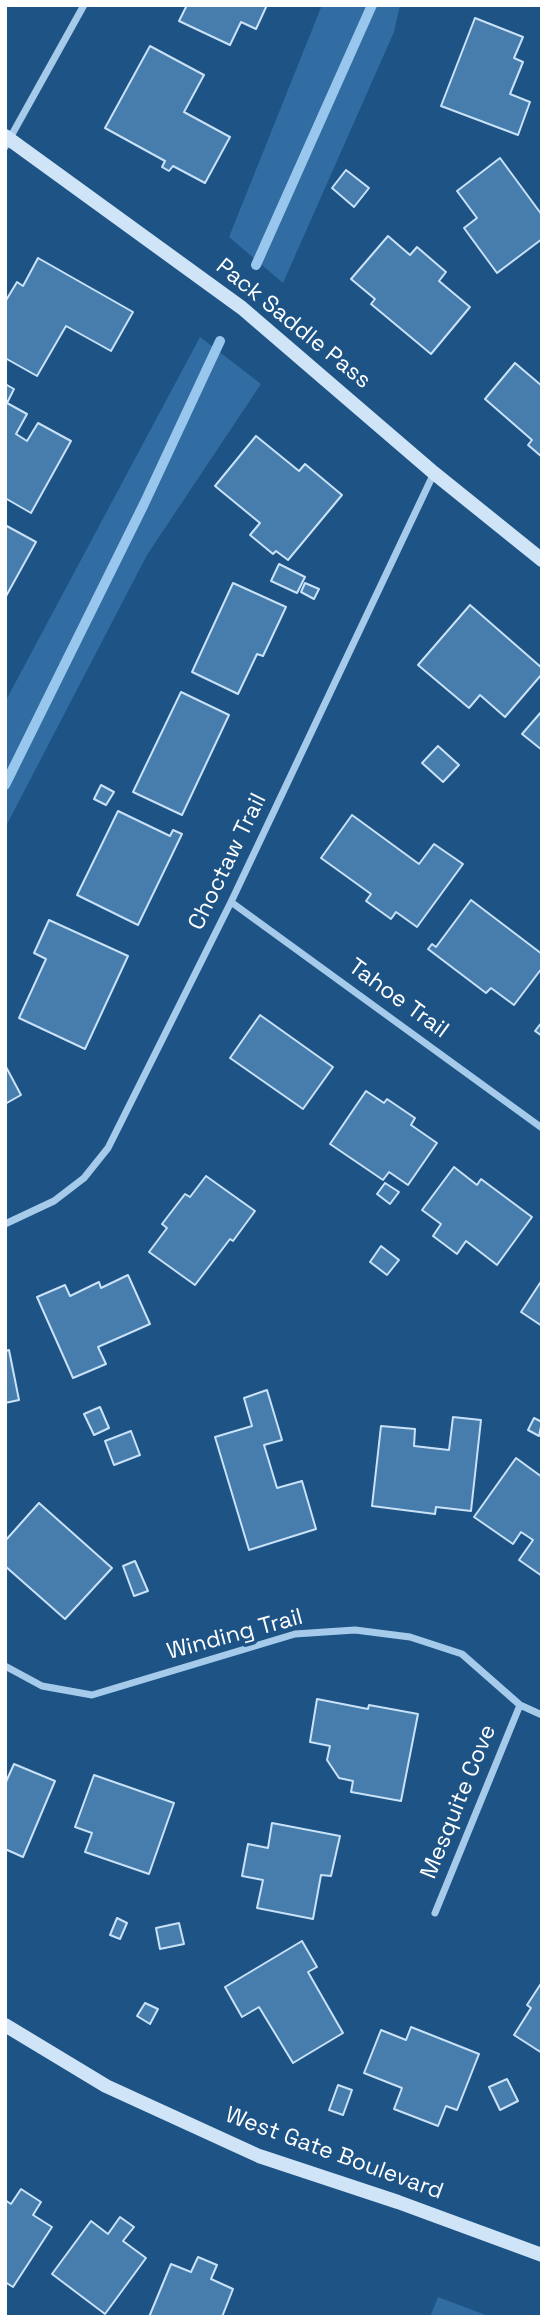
<!DOCTYPE html>
<style>
body{margin:0}
#map{position:relative;width:547px;height:2322px;overflow:hidden;background:#1d5385;font-family:"Space Grotesk",sans-serif}
canvas{display:block}
.frame{position:absolute;inset:0;border:7px solid #fff;pointer-events:none}
</style>
<div id="map">
<canvas width="547" height="2322"></canvas>
<div class="frame"></div>
</div>
<script>
const ctx = document.querySelector('canvas').getContext('2d');
ctx.lineJoin = 'round';
function fill(path, color) {
  ctx.fillStyle = color;
  ctx.fill(path, 'evenodd');
}
function toPath(rows) {
  const path = new Path2D();
  for (const r of rows) {
    path.moveTo(r[0], r[1]);
    for (let i = 2; i < r.length; i += 2) path.lineTo(r[i], r[i + 1]);
  }
  return path;
}
function stroke(path, color, width, dash) {
  ctx.strokeStyle = color;
  ctx.lineWidth = width;
  ctx.lineCap = dash ? 'butt' : 'round';
  ctx.setLineDash(dash || []);
  ctx.stroke(path);
}
function drawText(font, color, halo, rows, align = 'center') {
  ctx.font = font + ' "Space Grotesk",sans-serif';
  ctx.lineWidth = 7;
  ctx.setLineDash([]);
  ctx.textBaseline = 'middle';
  ctx.strokeStyle = halo;
  ctx.fillStyle = color;
  for (const [text, x, y, turn = 0] of rows) {
    ctx.save();
    ctx.translate(x, y);
    ctx.rotate((+turn || 0) * Math.PI / 180);
    ctx.textAlign = isNaN(turn) ? turn : align;
    if (halo) ctx.strokeText(text, 0, 0);
    ctx.fillText(text, 0, 0);
    ctx.restore();
  }
}
fill(toPath([
 [322,5,400,5,394,32,283,283,229,237],
 [200,337,261,384,147,555,5,828,5,702],
 [438,2297,491,2317,430,2317]
]), '#316da2');
stroke(toPath([
 [256,265,372,5],
 [5,785,144,504,220,341]
]), '#98c6ec', 10);
const building = toPath([
 [187,5,267,5,256,29,241,22,230,45,179,21,187,5],
 [475,18,523,37,514,58,523,62,510,94,530,102,518,135,441,106,475,18],
 [150,46,204,75,184,112,230,137,205,183,173,166,169,171,162,167,165,161,105,128,150,46],
 [500,158,542,215,542,239,497,273,464,228,477,218,457,191,500,158],
 [346,170,369,188,354,207,332,188,346,170],
 [388,236,410,255,417,247,446,272,439,281,470,307,431,354,371,304,375,299,351,279,388,236],
 [38,258,133,312,111,351,66,326,37,376,5,358,5,302,17,282,23,286,38,258],
 [515,363,542,386,542,457,528,445,532,440,485,399,515,363],
 [5,384,14,389,7,403,27,414,16,434,27,441,38,423,71,441,31,513,5,498,5,384],
 [256,436,299,471,305,464,342,495,288,560,276,551,273,554,250,535,260,523,215,486,256,436],
 [5,525,36,542,5,598,5,525],
 [279,564,305,577,297,593,271,581,279,564],
 [233,583,286,607,263,656,257,654,238,694,192,672,233,583],
 [305,583,319,589,314,599,301,592,305,583],
 [470,605,542,668,542,674,505,717,480,695,469,708,418,665,470,605],
 [181,692,229,715,182,815,133,792,181,692],
 [542,711,542,750,522,734,542,711],
 [438,746,459,765,443,782,422,763,438,746],
 [101,785,114,792,106,805,94,799,101,785],
 [118,811,170,836,173,830,182,834,138,925,77,895,118,811],
 [352,815,419,864,434,844,463,864,417,927,396,912,391,919,366,901,371,894,321,858,352,815],
 [471,900,542,954,542,968,514,1005,491,988,486,993,428,949,432,944,436,947,471,900],
 [49,920,128,956,85,1049,19,1018,46,959,34,953,49,920],
 [260,1015,333,1067,303,1109,230,1058,260,1015],
 [542,1022,542,1036,535,1031,542,1022],
 [5,1065,21,1095,5,1104,5,1065],
 [366,1091,384,1103,387,1099,415,1118,411,1125,437,1143,408,1185,389,1172,383,1180,330,1144,366,1091],
 [454,1167,477,1185,481,1179,532,1217,497,1265,466,1241,457,1254,433,1236,441,1224,422,1210,454,1167],
 [206,1176,255,1211,233,1241,230,1239,195,1285,149,1252,167,1228,162,1224,185,1194,190,1197,206,1176],
 [385,1183,399,1192,390,1204,377,1194,385,1183],
 [381,1246,399,1260,387,1275,370,1262,381,1246],
 [128,1275,150,1324,98,1347,106,1364,73,1378,37,1297,65,1285,70,1296,99,1282,101,1288,128,1275],
 [542,1280,542,1326,521,1312,542,1280],
 [9,1350,19,1400,5,1403,5,1351,9,1350],
 [267,1390,282,1440,264,1445,277,1488,302,1481,316,1529,249,1550,215,1437,252,1426,244,1398,267,1390],
 [100,1407,109,1428,94,1435,84,1414,100,1407],
 [453,1417,481,1420,471,1511,436,1507,435,1514,372,1506,381,1426,415,1429,414,1446,449,1450,453,1417],
 [534,1418,542,1422,539,1436,528,1430,534,1418],
 [131,1431,140,1455,114,1465,105,1441,131,1431],
 [516,1458,542,1477,542,1576,519,1560,533,1540,521,1532,513,1544,474,1517,516,1458],
 [39,1503,112,1568,65,1619,5,1566,5,1541,39,1503],
 [135,1561,148,1591,134,1596,123,1566,135,1561],
 [317,1699,368,1709,369,1705,418,1714,401,1801,351,1792,353,1781,339,1778,327,1760,330,1746,310,1742,317,1699],
 [14,1764,55,1781,23,1857,5,1849,5,1784,14,1764],
 [94,1775,174,1803,149,1874,85,1852,92,1833,75,1827,94,1775],
 [272,1823,340,1836,331,1876,321,1875,313,1919,257,1908,263,1880,242,1876,248,1844,268,1848,272,1823],
 [117,1918,127,1923,120,1939,110,1935,117,1918],
 [179,1923,184,1944,160,1949,156,1928,179,1923],
 [302,1941,317,1967,308,1972,343,2033,293,2063,259,2007,242,2017,225,1987,302,1941],
 [542,1982,542,2053,514,2035,531,2008,527,2005,542,1982],
 [145,2003,158,2009,150,2024,137,2016,145,2003],
 [411,2027,479,2054,457,2110,446,2106,438,2126,394,2109,402,2088,364,2073,381,2030,406,2040,411,2027],
 [507,2079,518,2101,500,2110,489,2087,507,2079],
 [338,2085,352,2090,343,2115,329,2110,338,2085],
 [21,2189,41,2202,33,2215,52,2227,13,2287,5,2282,5,2200,11,2204,21,2189],
 [120,2217,134,2227,123,2241,146,2258,105,2314,52,2274,91,2221,108,2234,120,2217],
 [198,2257,217,2265,211,2279,233,2289,222,2317,149,2317,171,2264,191,2272,198,2257]
]);
fill(building, '#467dad');
stroke(building, '#c9e2f8', 2);
stroke(toPath([
 [5,147,84,5],
 [231,902,542,1128],
 [5,1224,54,1201,84,1178,108,1148,231,902,434,473],
 [5,1666,42,1686,92,1695,295,1634,355,1630,410,1637,462,1654,520,1705,542,1715],
 [435,1913,520,1705]
]), '#a5caea', 7);
stroke(toPath([
 [5,136,242,308,434,473,542,560],
 [5,2025,106,2086,259,2156,398,2202,542,2255]
]), '#d0e4f8', 14);
drawText('23px', '#fff', '#1d5385', [
 ["Pack Saddle Pass",293,324,39],
 ["Choctaw Trail",228,862,-64],
 ["Tahoe Trail",398,999,36],
 ["Winding Trail",235,1635,-15],
 ["Mesquite Cove",459,1802,-68],
 ["West Gate Boulevard",334,2154,20]
]);
</script>
